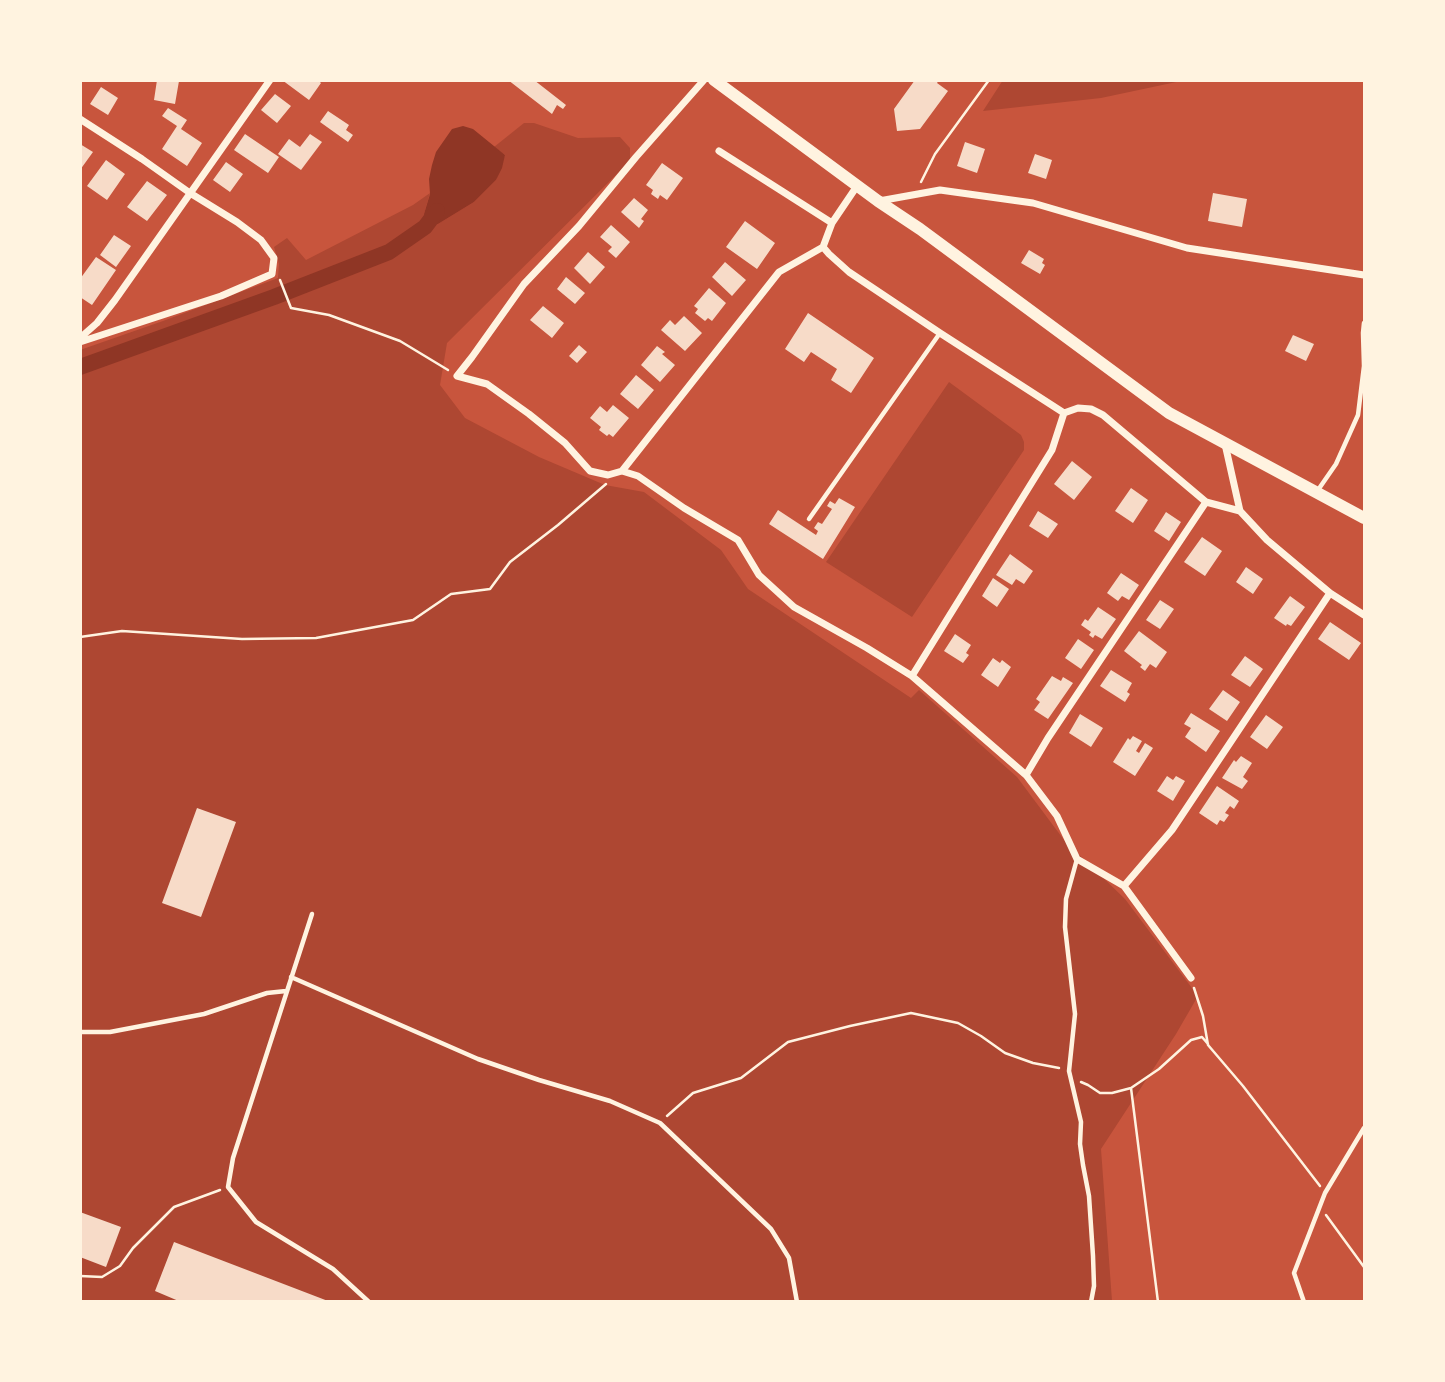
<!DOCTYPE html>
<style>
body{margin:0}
#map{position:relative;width:1445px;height:1382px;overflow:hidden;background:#c8553d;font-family:"Sofia Sans Condensed",sans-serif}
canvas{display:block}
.frame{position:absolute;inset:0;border:82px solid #fff3e0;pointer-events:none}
</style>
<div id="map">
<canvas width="1445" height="1382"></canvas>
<div class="frame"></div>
</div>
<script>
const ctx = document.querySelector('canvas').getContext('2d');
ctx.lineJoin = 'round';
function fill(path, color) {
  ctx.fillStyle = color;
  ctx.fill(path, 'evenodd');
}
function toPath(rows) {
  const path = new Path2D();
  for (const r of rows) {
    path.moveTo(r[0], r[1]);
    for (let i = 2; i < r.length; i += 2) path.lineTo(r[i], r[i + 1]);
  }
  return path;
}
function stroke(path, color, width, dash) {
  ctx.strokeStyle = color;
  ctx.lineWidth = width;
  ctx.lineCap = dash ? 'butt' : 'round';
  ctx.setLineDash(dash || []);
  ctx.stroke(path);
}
fill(toPath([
 [1003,80,1181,80,1181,81,1101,98,983,111],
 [524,123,534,123,578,138,620,137,630,148,630,161,447,343,440,385,465,418,539,457,605,485,644,492,721,550,748,589,911,698,919,690,1017,777,1064,840,1125,899,1198,996,1176,1034,1101,1149,1112,1301,81,1301,80,350,163,321,278,278,279,264,274,247,287,238,306,260,413,205,430,193,424,214,425,223,426,225,429,226,438,224,474,202,496,180,505,155,494,147],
 [949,382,1021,435,1024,442,1024,450,912,617,826,562]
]), '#ae4732');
fill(toPath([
 [463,126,473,129,505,155,502,168,496,180,474,202,438,224,427,226,424,214,430,194,429,179,432,165,436,152,452,129]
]), '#8f3625');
stroke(toPath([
 [80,367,274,297,389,252,425,227,437,211]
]), '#8f3625', 16);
fill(toPath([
 [157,80,179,81,175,104,154,100],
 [282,80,318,80,321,83,309,100],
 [508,80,534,80,566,105,563,109,557,105,552,114],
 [915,80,939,80,937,83,948,91,920,129,897,131,894,109],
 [101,87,118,98,108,115,90,104],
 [275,94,291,106,277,123,261,110],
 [168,108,187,120,181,129,202,143,187,166,162,149,177,126,162,116],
 [328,111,349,125,346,130,353,135,348,142,320,122],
 [245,134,279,157,268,173,234,150],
 [310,134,322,142,301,170,278,154,289,139,300,147],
 [965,142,985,149,977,173,957,166],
 [80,144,93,152,80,170],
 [1035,154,1052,160,1046,179,1028,173],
 [106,160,125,174,107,200,87,186],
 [226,162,243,174,230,192,213,180],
 [662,163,683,178,667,200,660,195,658,199,651,194,653,190,646,185],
 [147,181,167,195,147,221,127,207],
 [1213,193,1247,199,1242,227,1208,221],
 [634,198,648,210,641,219,644,221,639,228,621,212],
 [745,221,775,243,757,269,726,247],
 [611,225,630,242,616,258,608,251,612,247,600,237],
 [114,235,131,246,116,267,100,255],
 [1029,250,1044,259,1042,263,1045,265,1040,274,1021,263],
 [588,252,605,267,590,284,574,268],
 [96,257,116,270,92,305,80,297,80,279],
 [725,262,746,280,732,296,712,277],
 [566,277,585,293,575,304,557,289],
 [709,288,726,303,712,321,708,318,705,321,695,313,698,309,694,306],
 [543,306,564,323,552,338,530,320],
 [808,313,874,358,851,393,831,380,837,369,811,352,804,362,785,349],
 [684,316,702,333,685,351,661,330,670,320,675,325],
 [1293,335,1314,344,1306,361,1285,351],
 [579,345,587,352,577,363,569,356],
 [657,346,665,352,662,354,675,365,660,382,641,365],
 [636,375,654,390,638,409,620,394],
 [613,405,629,418,613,437,609,434,607,436,599,430,601,427,590,418,600,406,607,412],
 [1072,461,1092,477,1074,500,1054,484],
 [1131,488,1148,500,1133,523,1115,511],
 [839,498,855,507,823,559,769,524,778,510,816,535,818,531,814,528,818,522,822,524,832,509,827,506,830,501,835,504],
 [1038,511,1058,524,1048,538,1029,526],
 [1166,512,1181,522,1169,541,1154,531],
 [1202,537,1222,551,1205,576,1184,562],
 [1010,554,1033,571,1024,584,1016,579,1012,585,996,575],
 [1246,567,1263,579,1253,594,1236,582],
 [1121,573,1139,585,1129,600,1122,596,1118,601,1107,593],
 [993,578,1009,589,997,607,982,596],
 [1290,596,1305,607,1291,626,1287,624,1286,626,1274,618],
 [1160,600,1174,609,1160,629,1146,620],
 [1098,607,1116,619,1102,639,1095,635,1093,638,1089,635,1091,632,1081,625,1085,619,1088,621],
 [1330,622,1361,643,1349,660,1318,639],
 [1139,631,1167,652,1156,668,1150,664,1145,671,1140,667,1142,665,1124,651],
 [955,634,971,645,966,653,969,655,963,663,944,651],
 [1078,639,1094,650,1081,669,1065,658],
 [1245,656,1263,669,1250,687,1231,675],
 [993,658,1000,663,1002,660,1011,667,998,687,981,675],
 [1111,670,1132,683,1127,692,1130,694,1125,702,1100,686],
 [1052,676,1061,681,1063,677,1073,683,1048,719,1034,710,1040,702,1036,699],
 [1223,690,1240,702,1227,721,1209,709],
 [1191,713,1220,731,1206,752,1185,737,1191,728,1184,724],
 [1080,714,1103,728,1091,747,1069,733],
 [1266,715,1283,727,1267,749,1250,737],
 [1133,736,1142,741,1136,751,1139,753,1145,743,1153,748,1135,776,1113,762,1128,738,1130,740],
 [1241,756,1252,763,1243,777,1248,781,1242,789,1222,778,1234,760,1236,762],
 [1167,776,1173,780,1176,776,1185,781,1173,801,1157,791],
 [1217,786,1239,801,1234,809,1230,806,1225,813,1229,815,1224,822,1220,820,1217,825,1199,813],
 [197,808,236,822,201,917,162,903],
 [80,1212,121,1227,106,1267,80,1257],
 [174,1242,328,1301,327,1302,181,1302,155,1291]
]), '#f7dbc8');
stroke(toPath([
 [921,182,935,154,989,80],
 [280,280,291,308,329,315,400,341,448,370],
 [80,637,122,631,242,639,316,638,413,620,451,594,490,589,510,562,558,525,606,484],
 [1194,988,1203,1016,1208,1045,1243,1086,1320,1186],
 [1081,1082,1088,1085,1100,1093,1112,1093,1131,1088,1159,1069,1191,1040,1202,1037,1208,1044],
 [1131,1088,1158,1302],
 [667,1116,693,1093,741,1078,788,1042,850,1026,911,1013,958,1023,981,1036,1005,1053,1033,1063,1059,1068],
 [1326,1215,1364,1267],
 [80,1276,102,1277,120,1266,133,1248,174,1207,220,1190]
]), '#fff3e0', 2.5);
stroke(toPath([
 [1318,490,1336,464,1358,415,1364,366,1363,333,1364,323],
 [809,519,940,333],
 [1077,859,1066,899,1065,927,1075,1014,1069,1071,1081,1122,1080,1144,1083,1165,1089,1196,1093,1256,1094,1286,1091,1302],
 [312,914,233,1158,228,1187,256,1222,333,1269,369,1302],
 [291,977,478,1059,539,1080,610,1101,660,1123,771,1229,789,1258,797,1302],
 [80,1032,110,1032,204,1014,267,993,286,991],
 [1304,1302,1294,1273,1325,1193,1364,1128]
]), '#fff3e0', 4.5);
stroke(toPath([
 [704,80,636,157,579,226,524,284,472,357,457,376,487,384,529,414,565,443,590,471,608,475,622,471,638,476,684,508,738,540,759,575,794,607,867,648,912,676,1026,775,1057,816,1077,859,1124,886,1191,978],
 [80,119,142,159,190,193,237,222,261,240,274,258,272,274,221,296,80,342],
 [719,151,832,223,823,247,829,254,849,272,940,333,1064,413,1078,408,1091,409,1103,415,1206,502,1240,511,1267,540,1330,593,1364,615],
 [879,201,940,190,1033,203,1187,248,1364,275],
 [832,223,857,186],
 [80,338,97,323,115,300,270,80],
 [1225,444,1240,511],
 [622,471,779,272,823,247],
 [912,676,1052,450,1064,413],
 [1026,775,1048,738,1206,502],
 [1124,886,1172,830,1330,593]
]), '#fff3e0', 7);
stroke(toPath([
 [714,80,878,201,920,229,1169,413,1364,518]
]), '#fff3e0', 12);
</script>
